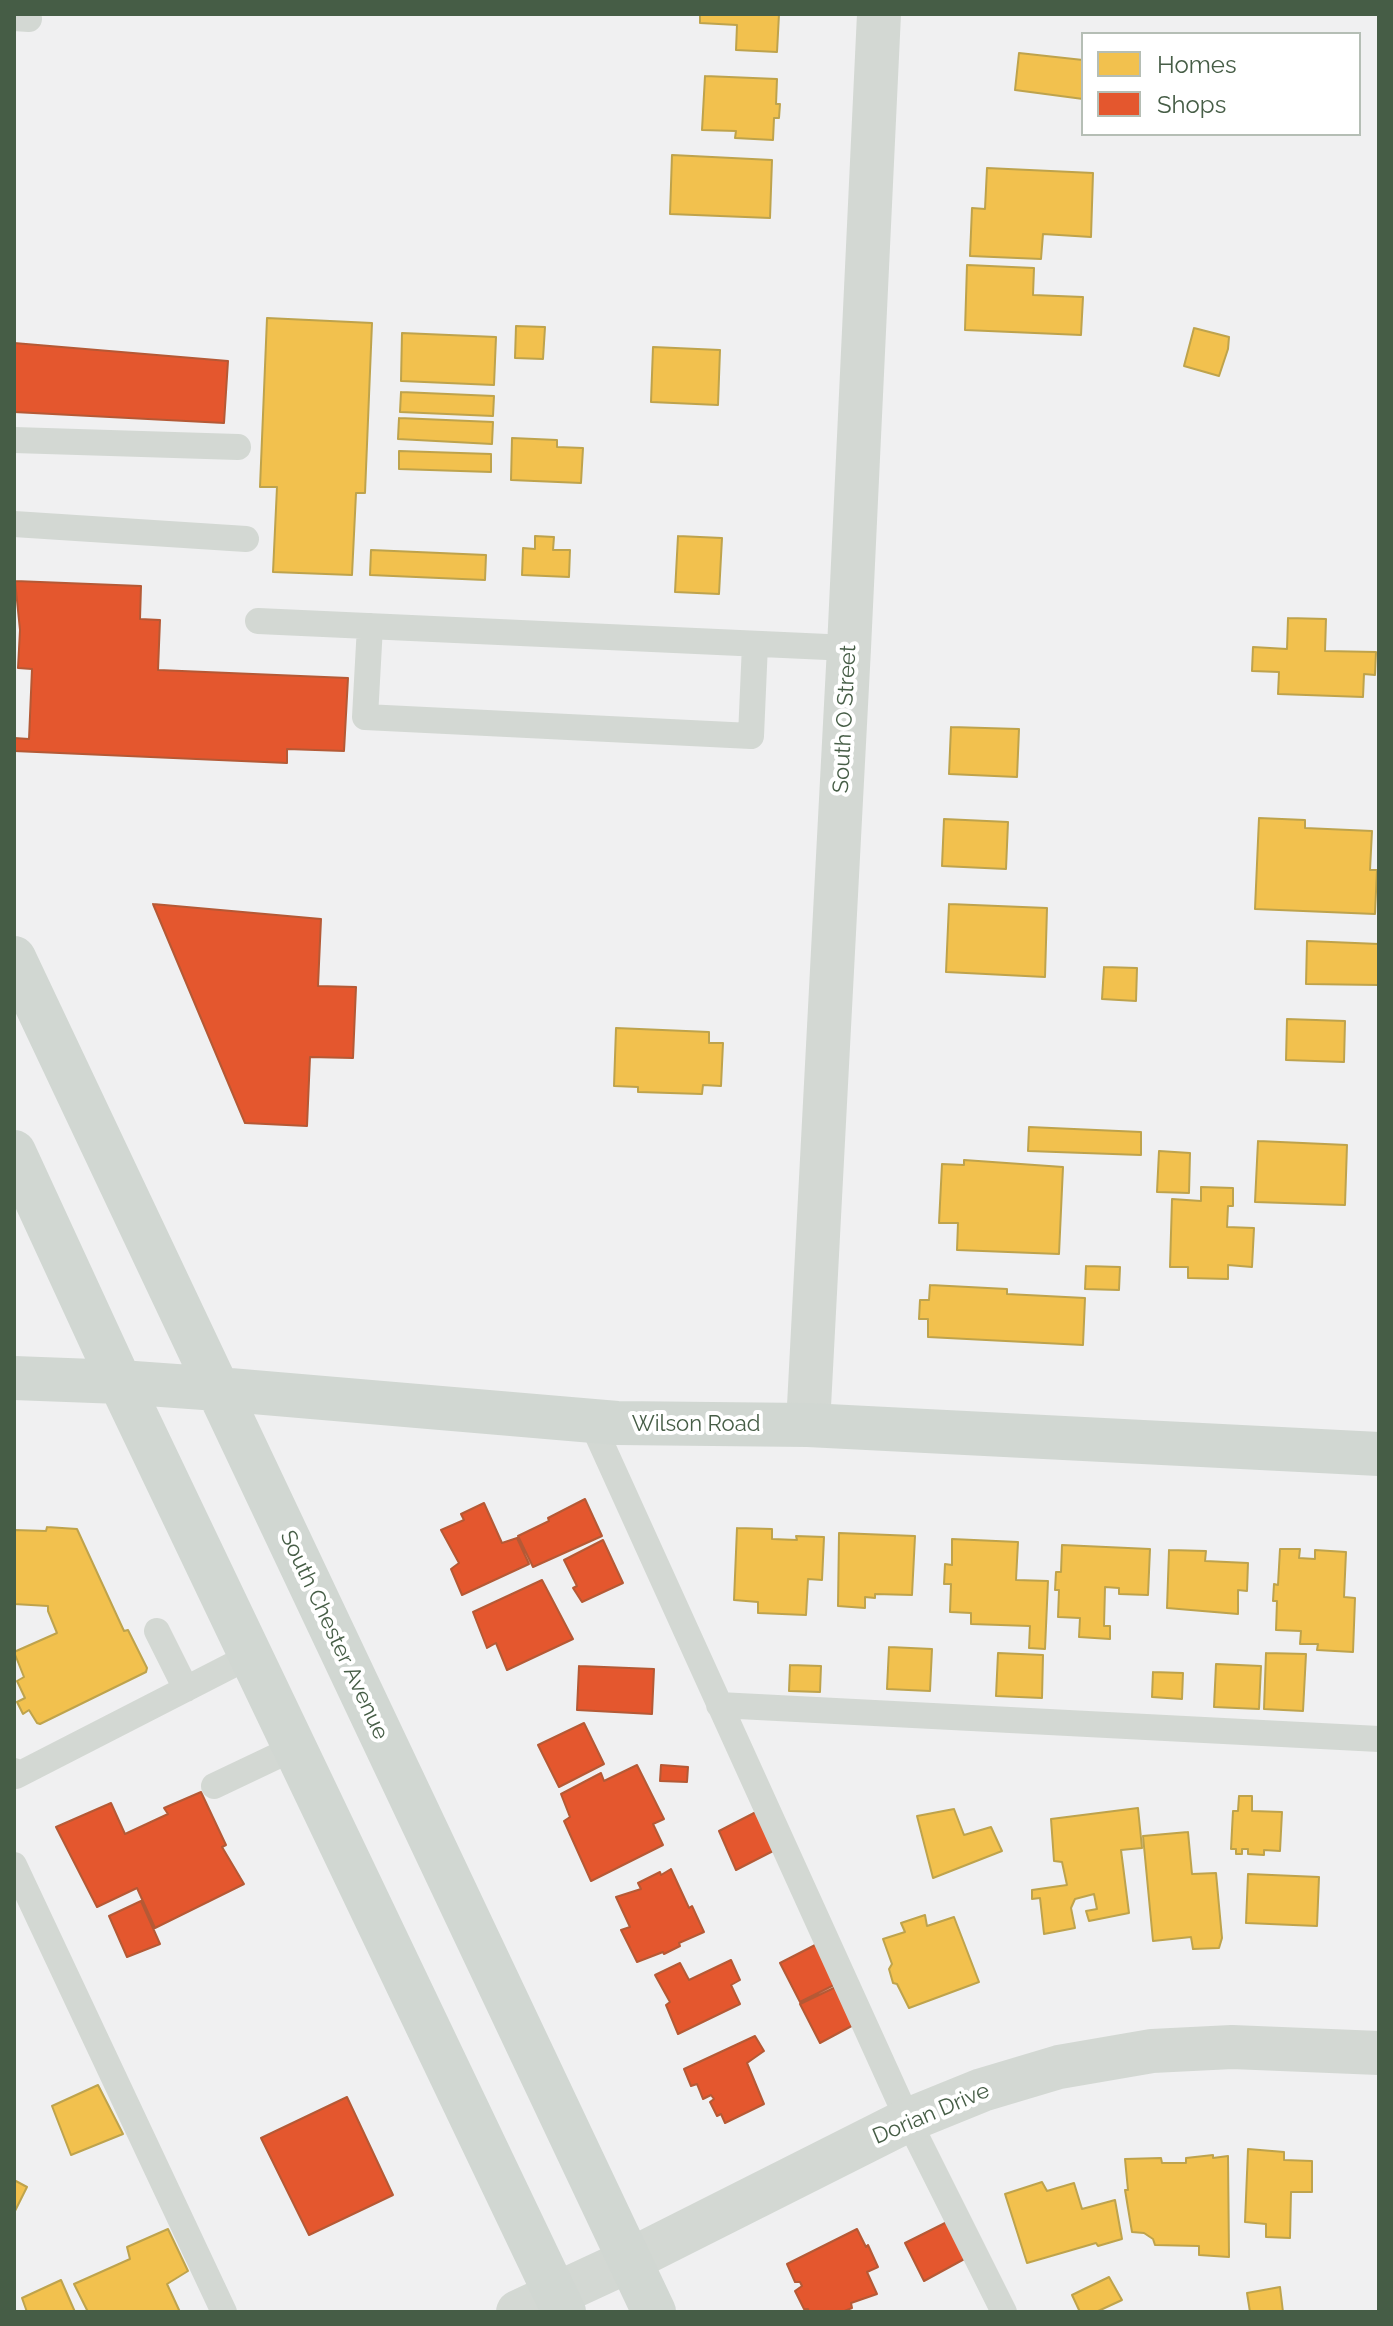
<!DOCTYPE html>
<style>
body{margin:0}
#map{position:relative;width:1393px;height:2326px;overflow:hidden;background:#f0f0f1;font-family:Raleway,sans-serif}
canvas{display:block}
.frame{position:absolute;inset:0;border:16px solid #465d46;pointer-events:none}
.legend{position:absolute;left:1081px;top:32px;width:280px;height:104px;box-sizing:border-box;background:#fff;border:2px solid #b5beb5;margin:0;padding:10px 14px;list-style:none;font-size:24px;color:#465d46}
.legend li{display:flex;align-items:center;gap:16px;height:40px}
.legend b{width:40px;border:2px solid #b5beb5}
</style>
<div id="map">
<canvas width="1393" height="2326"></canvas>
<div class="frame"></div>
<ul class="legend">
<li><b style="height:22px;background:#f2c14e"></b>Homes</li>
<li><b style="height:22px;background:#e4572e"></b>Shops</li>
</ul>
</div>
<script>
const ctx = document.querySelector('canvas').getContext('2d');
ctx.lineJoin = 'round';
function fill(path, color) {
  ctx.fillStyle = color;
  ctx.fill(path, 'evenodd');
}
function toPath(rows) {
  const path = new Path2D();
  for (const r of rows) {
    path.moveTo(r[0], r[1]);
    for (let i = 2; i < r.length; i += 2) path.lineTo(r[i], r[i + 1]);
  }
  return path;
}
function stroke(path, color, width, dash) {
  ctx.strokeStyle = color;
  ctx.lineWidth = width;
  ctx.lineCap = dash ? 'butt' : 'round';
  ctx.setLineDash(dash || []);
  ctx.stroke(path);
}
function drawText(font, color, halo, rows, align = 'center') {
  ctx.font = font + ' Raleway,sans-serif';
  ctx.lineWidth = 8;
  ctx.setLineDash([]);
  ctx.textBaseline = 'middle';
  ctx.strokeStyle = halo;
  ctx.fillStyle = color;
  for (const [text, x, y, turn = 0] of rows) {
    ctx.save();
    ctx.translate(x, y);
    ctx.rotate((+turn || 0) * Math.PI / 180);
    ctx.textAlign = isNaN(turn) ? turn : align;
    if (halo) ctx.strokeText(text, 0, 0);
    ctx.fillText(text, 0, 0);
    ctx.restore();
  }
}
const homes = toPath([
 [700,14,779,14,777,52,736,50,737,25,700,23,700,14],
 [1019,53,1083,60,1083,99,1015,90,1019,53],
 [705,76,777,79,776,104,780,104,779,118,774,118,773,140,735,138,736,131,702,130,705,76],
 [672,155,772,160,770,218,670,214,672,155],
 [987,168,1093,173,1091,237,1043,234,1041,259,970,256,972,208,985,209,987,168],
 [967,265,1034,268,1033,295,1083,297,1081,335,965,330,967,265],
 [267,318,372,323,365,493,356,493,352,575,273,572,277,487,260,487,267,318],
 [516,326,545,327,543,359,515,358,516,326],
 [1194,328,1229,337,1228,349,1219,376,1184,366,1194,328],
 [402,333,496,337,494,385,401,381,402,333],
 [653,347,720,350,718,405,651,402,653,347],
 [401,392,494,396,493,416,400,412,401,392],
 [399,418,493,422,492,444,398,439,399,418],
 [512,438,557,440,557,447,583,448,581,483,511,480,512,438],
 [399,451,491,454,491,472,399,469,399,451],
 [535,536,554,537,553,550,570,550,569,577,522,575,523,548,535,549,535,536],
 [678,536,722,538,719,594,675,592,678,536],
 [371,550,486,555,485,580,370,575,371,550],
 [1288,618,1326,619,1325,651,1376,652,1375,675,1364,674,1363,697,1278,694,1279,672,1252,671,1253,647,1287,649,1288,618],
 [951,727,1019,729,1017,777,949,774,951,727],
 [1259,818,1305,820,1305,828,1372,831,1370,870,1377,870,1375,914,1255,909,1259,818],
 [944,819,1008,822,1006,869,942,866,944,819],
 [949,904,1047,908,1045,977,946,972,949,904],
 [1307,941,1379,944,1379,985,1306,984,1307,941],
 [1104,967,1137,968,1136,1001,1102,999,1104,967],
 [1287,1019,1345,1021,1344,1062,1286,1060,1287,1019],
 [616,1028,709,1032,709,1043,723,1043,721,1086,703,1085,702,1094,638,1092,638,1087,614,1086,616,1028],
 [1029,1127,1141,1132,1141,1155,1028,1151,1029,1127],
 [1258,1141,1347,1145,1345,1205,1255,1202,1258,1141],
 [1159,1151,1190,1153,1189,1193,1157,1192,1159,1151],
 [964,1160,1063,1167,1059,1254,957,1250,958,1223,939,1223,942,1164,964,1165,964,1160],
 [1201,1187,1233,1188,1233,1206,1228,1206,1227,1227,1254,1228,1252,1267,1228,1265,1228,1279,1188,1278,1188,1267,1170,1267,1172,1199,1201,1201,1201,1187],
 [1086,1266,1120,1267,1119,1290,1085,1289,1086,1266],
 [930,1285,1007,1289,1007,1294,1085,1298,1083,1345,928,1337,928,1319,919,1319,920,1300,929,1300,930,1285],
 [47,1527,77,1529,124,1631,128,1630,147,1668,146,1672,40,1724,37,1723,29,1710,23,1714,17,1702,25,1698,17,1681,24,1677,14,1652,57,1633,48,1611,48,1606,14,1604,14,1530,46,1531,47,1527],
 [737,1528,772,1529,772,1539,797,1540,796,1536,824,1537,822,1580,808,1579,806,1615,758,1613,758,1602,734,1600,737,1528],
 [839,1533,915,1536,912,1595,875,1594,875,1598,865,1597,865,1608,838,1606,839,1533],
 [952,1539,1018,1542,1016,1580,1048,1581,1045,1649,1029,1648,1030,1626,971,1624,971,1613,950,1612,951,1584,944,1584,945,1564,952,1565,952,1539],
 [1062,1545,1150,1549,1148,1595,1119,1594,1119,1588,1105,1587,1104,1626,1110,1626,1110,1639,1079,1637,1080,1618,1058,1617,1059,1590,1055,1590,1056,1572,1061,1572,1062,1545],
 [1280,1549,1300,1549,1299,1558,1315,1559,1315,1550,1346,1552,1344,1597,1355,1598,1353,1652,1317,1650,1318,1644,1300,1644,1301,1631,1276,1630,1277,1601,1273,1601,1274,1584,1278,1585,1280,1549],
 [1169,1550,1206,1551,1205,1561,1248,1563,1247,1591,1238,1590,1238,1614,1167,1608,1169,1550],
 [889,1647,932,1649,930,1691,887,1689,889,1647],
 [998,1653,1043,1655,1042,1698,996,1696,998,1653],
 [1266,1653,1306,1654,1303,1711,1264,1709,1266,1653],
 [1216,1664,1261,1666,1259,1709,1214,1707,1216,1664],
 [790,1665,821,1666,820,1692,789,1691,790,1665],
 [1153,1672,1183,1673,1182,1699,1152,1697,1153,1672],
 [1239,1796,1252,1796,1252,1811,1282,1812,1280,1851,1264,1850,1264,1855,1248,1854,1248,1849,1242,1849,1242,1854,1236,1854,1236,1849,1231,1849,1233,1811,1238,1811,1239,1796],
 [1138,1808,1142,1848,1121,1850,1129,1913,1089,1921,1086,1911,1097,1909,1094,1894,1075,1899,1071,1908,1075,1928,1044,1934,1040,1898,1032,1899,1032,1890,1067,1885,1062,1862,1054,1861,1051,1819,1138,1808],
 [954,1809,964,1835,991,1827,1002,1851,933,1878,917,1816,954,1809],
 [1188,1832,1192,1874,1216,1873,1222,1938,1219,1948,1193,1949,1191,1937,1153,1941,1143,1836,1188,1832],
 [1248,1874,1319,1877,1317,1926,1246,1923,1248,1874],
 [925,1915,927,1926,954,1917,979,1982,909,2008,897,1984,893,1983,889,1969,892,1964,883,1939,905,1932,901,1923,925,1915],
 [98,2085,123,2134,71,2155,52,2106,98,2085],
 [1248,2149,1284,2152,1284,2160,1312,2161,1312,2192,1291,2192,1290,2238,1266,2237,1266,2224,1245,2222,1248,2149],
 [1213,2155,1213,2158,1228,2156,1229,2257,1199,2255,1199,2246,1155,2245,1153,2239,1144,2233,1132,2232,1125,2190,1128,2190,1125,2159,1161,2158,1162,2163,1186,2163,1186,2158,1213,2155],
 [14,2180,27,2187,14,2213,14,2180],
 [1042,2182,1047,2191,1074,2183,1082,2209,1115,2200,1122,2239,1098,2246,1096,2243,1027,2263,1005,2194,1042,2182],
 [168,2229,188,2271,167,2284,180,2312,88,2312,74,2284,130,2259,127,2247,168,2229],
 [1109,2277,1122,2300,1096,2312,1080,2312,1072,2295,1109,2277],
 [61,2280,75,2312,27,2312,22,2298,61,2280],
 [1280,2287,1283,2312,1250,2312,1247,2293,1280,2287]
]);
fill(homes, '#f2c14e');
stroke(homes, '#bea34c', 2);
const shops = toPath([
 [14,343,228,361,224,423,14,412,14,343],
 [15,581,141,586,140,619,160,620,158,670,348,678,344,751,287,749,287,763,14,751,14,738,29,739,32,669,18,668,20,630,15,581],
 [153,904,321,919,318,986,356,987,353,1058,310,1057,307,1126,245,1123,153,904],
 [585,1499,602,1536,533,1567,518,1536,549,1521,548,1518,585,1499],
 [484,1503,502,1543,517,1538,529,1564,462,1595,451,1569,459,1563,441,1530,464,1520,461,1514,484,1503],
 [603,1540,623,1583,582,1602,573,1588,577,1586,564,1560,603,1540],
 [542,1580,573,1639,507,1670,496,1643,487,1648,473,1612,542,1580],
 [579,1666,654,1669,652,1714,577,1710,579,1666],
 [584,1723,604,1764,559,1787,538,1745,584,1723],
 [637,1765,664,1819,653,1824,663,1845,591,1881,564,1821,570,1817,561,1794,601,1773,604,1781,637,1765],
 [661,1765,688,1767,687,1782,660,1781,661,1765],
 [201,1792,226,1845,222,1847,244,1884,155,1928,137,1888,97,1907,56,1827,111,1803,125,1834,168,1814,164,1808,201,1792],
 [756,1812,775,1850,736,1870,719,1831,756,1812],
 [671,1869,689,1908,692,1906,704,1932,679,1943,680,1946,664,1954,663,1952,637,1962,621,1930,630,1927,616,1897,641,1889,638,1883,660,1872,661,1875,671,1869],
 [141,1901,160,1944,127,1957,109,1916,141,1901],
 [819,1943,838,1983,800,2002,780,1963,819,1943],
 [731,1960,740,1980,731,1985,740,2004,678,2034,666,2005,670,2002,655,1975,680,1963,689,1980,731,1960],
 [840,1985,859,2022,820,2043,800,2004,840,1985],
 [755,2036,764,2051,747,2063,764,2104,725,2123,721,2114,717,2116,710,2102,714,2099,711,2095,703,2099,697,2084,691,2086,684,2069,755,2036],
 [347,2097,393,2195,309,2235,261,2138,347,2097],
 [951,2220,968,2257,924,2281,905,2243,951,2220],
 [857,2229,866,2247,868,2245,878,2267,867,2272,877,2294,851,2303,852,2308,842,2312,809,2312,808,2309,804,2309,795,2291,802,2286,800,2282,795,2282,787,2264,857,2229]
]);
fill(shops, '#e4572e');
stroke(shops, '#b55935', 2);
stroke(toPath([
 [14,18,29,19],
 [14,440,238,447],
 [14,524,246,539],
 [258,621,849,648],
 [370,626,365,717,751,736,755,644],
 [591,1421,908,2120,1004,2312],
 [157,1631,186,1689],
 [719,1705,1379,1739],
 [14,1771,16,1776,250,1656],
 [214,1786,294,1748],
 [14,1865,224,2312]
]), '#d3d8d3', 26);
stroke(toPath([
 [808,1425,849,648,879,14],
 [518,2312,630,2260,908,2120,982,2090,1059,2067,1152,2051,1232,2047,1379,2053]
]), '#d3d8d3', 44);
stroke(toPath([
 [14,958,654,2312],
 [14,1152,120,1382,564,2312],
 [14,1378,120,1382,218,1389,617,1423,808,1425,1379,1454]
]), '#d1d7d2', 44);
drawText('22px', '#465d46', '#fff', [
 ["South O Street",845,719,-87],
 ["Wilson Road",696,1424],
 ["South Chester Avenue",334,1635,65],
 ["Dorian Drive",931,2114,-23]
]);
</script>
